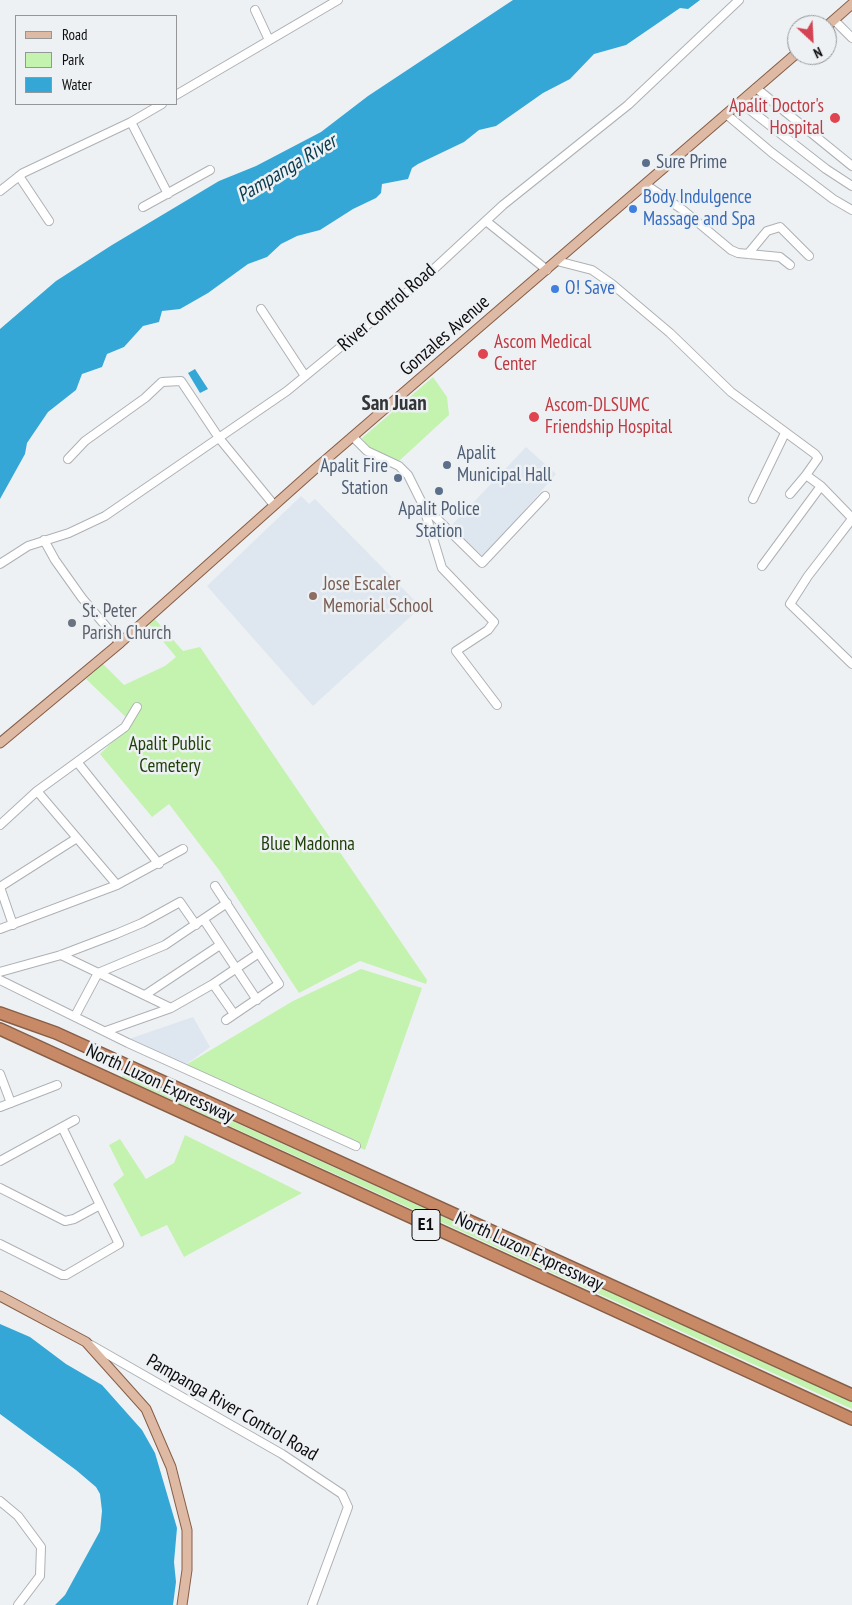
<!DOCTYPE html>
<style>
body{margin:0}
#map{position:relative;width:852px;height:1605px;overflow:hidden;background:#eef1f4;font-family:"PT Sans Narrow",sans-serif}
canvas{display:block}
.legend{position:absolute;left:15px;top:15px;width:162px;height:90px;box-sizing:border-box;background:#eef1f4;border:1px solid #949698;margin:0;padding:6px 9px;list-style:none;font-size:15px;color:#0d0d0e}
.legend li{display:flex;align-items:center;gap:10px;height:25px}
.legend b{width:25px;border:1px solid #949698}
.north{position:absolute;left:787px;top:15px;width:50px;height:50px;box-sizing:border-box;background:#eef1f4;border:1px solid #949698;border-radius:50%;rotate:155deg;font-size:14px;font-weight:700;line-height:20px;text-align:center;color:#0d0d0e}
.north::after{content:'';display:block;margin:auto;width:18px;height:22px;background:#d44352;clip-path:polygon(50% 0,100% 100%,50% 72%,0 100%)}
</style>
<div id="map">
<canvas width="852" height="1605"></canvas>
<ul class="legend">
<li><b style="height:6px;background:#deb9a3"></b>Road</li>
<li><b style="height:14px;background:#c4f2af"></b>Park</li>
<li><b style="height:14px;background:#35a7d6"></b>Water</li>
</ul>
<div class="north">N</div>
</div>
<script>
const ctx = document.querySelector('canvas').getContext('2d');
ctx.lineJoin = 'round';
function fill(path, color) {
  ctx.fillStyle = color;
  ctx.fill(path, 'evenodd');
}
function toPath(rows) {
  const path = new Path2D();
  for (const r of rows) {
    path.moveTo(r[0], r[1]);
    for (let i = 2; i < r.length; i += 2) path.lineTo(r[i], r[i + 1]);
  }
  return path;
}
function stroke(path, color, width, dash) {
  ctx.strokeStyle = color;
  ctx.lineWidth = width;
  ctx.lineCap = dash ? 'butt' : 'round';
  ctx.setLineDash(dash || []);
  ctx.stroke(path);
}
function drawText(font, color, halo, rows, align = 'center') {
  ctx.font = font + ' "PT Sans Narrow",sans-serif';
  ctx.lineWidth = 5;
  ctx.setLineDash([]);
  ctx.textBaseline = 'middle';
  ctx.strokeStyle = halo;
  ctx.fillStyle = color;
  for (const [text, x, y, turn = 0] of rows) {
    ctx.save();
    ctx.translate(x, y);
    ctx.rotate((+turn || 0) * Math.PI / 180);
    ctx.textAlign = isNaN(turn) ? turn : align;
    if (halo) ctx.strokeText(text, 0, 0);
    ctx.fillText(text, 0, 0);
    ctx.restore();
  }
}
fill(toPath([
 [526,447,556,474,484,557,450,527],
 [301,496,309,504,315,499,421,607,313,706,207,586],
 [193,1017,210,1047,184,1066,129,1039]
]), '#dee6ef');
fill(toPath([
 [433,377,447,397,449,415,398,462,371,449,362,438],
 [153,617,183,651,200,647,427,980,426,984,360,961,299,993,219,870,169,804,152,817,100,754,132,723,86,679,103,664,124,685,165,666,176,657,147,622],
 [361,969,422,988,365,1150,184,1066,293,1001],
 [124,1072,852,1402,852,1409,122,1077],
 [185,1135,302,1193,184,1257,167,1225,141,1237,113,1184,124,1175,109,1145,120,1139,146,1179,174,1163]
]), '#c4f2af');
fill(toPath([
 [513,0,700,0,688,9,680,8,626,45,594,54,570,79,543,93,496,126,479,130,464,142,418,164,412,168,408,179,382,184,381,193,376,198,353,209,320,230,297,236,281,244,267,257,248,264,208,293,180,309,162,311,159,322,143,326,124,347,107,354,102,367,82,374,76,390,48,412,27,443,25,454,0,499,0,329,56,281,112,245,219,181,256,166,321,132,368,96],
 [195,369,208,389,200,393,188,373],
 [0,1324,30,1337,66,1364,102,1385,142,1430,155,1453,177,1528,174,1562,176,1582,173,1605,55,1605,65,1595,100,1531,102,1511,100,1494,96,1487,76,1470,0,1414]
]), '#35a7d6');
const minor = toPath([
 [255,10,269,40],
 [834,20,852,38],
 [756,88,852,166],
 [176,95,338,0],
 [740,102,826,169,852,186],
 [726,114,771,152,833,199,852,210],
 [131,122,168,194],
 [19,176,49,221],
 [646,185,683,210,731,250,738,253,780,257,790,265],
 [0,191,23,173,131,122,162,104],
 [143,207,210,170],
 [486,221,547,270],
 [748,254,767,231,780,227,809,256],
 [557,261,592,270,612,284,670,333,731,392,815,454,818,458,806,475,821,486,852,518],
 [261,309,305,376],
 [353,437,367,451,399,466,408,475,423,505,442,568,494,622,488,630,456,651,497,705],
 [68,459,85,441,145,398,162,382,181,381,219,438,274,505],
 [790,494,806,475],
 [753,499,785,433],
 [424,506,482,563,545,496],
 [852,519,808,576,790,604,852,664],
 [44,540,55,560,82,598,120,643],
 [0,564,28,546,69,533,105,516,287,391,422,280,503,205,628,105,739,0],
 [762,566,821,486],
 [78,763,159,864],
 [37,791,117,885],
 [0,825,37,791,125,727,137,707],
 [215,886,279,984,226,1020],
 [0,887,77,838],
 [0,887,13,925],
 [204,920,257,1000],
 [0,929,117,885,183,849],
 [61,955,171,1008],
 [0,972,61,955,116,934,142,923,180,902,196,925],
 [0,980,128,1043,356,1146],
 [213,984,234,1014],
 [145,995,220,945],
 [75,1016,98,973,165,945,227,903],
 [106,1031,171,1008,213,984,259,953],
 [0,1074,11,1103],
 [0,1107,57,1085],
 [0,1161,75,1120],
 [0,1188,65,1221,74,1219,100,1205],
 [0,1244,62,1275,66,1275,119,1244,62,1127],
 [91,1345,282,1454,342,1494,348,1507,312,1605],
 [0,1501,18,1516,41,1547,40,1576,18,1605]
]);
const major = toPath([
 [827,26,852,4],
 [0,743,120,643,315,469,797,53],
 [0,1296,86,1342,146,1409,171,1467,187,1530,187,1570,182,1605]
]);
const highway = toPath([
 [0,1013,56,1033,852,1395],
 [0,1029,852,1419]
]);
stroke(minor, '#aeb1b4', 10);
stroke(major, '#875e47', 11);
stroke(highway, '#875e47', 14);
stroke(minor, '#fff', 8);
stroke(major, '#deb9a3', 9);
stroke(highway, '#c88a66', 11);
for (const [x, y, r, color] of [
 [835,118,6,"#e0444e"],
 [646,163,5,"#5c6f8a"],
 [633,209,5,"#3f7fe0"],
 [555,289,5,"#3f7fe0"],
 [483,354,6,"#e0444e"],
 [534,417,6,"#e0444e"],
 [447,465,5,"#5c6f8a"],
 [398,478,5,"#5c6f8a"],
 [439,491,5,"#5c6f8a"],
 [313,596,5,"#8d6e63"],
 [72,623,5,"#6b7280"]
]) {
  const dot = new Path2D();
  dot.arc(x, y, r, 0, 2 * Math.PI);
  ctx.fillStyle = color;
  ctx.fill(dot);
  stroke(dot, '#eef1f4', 2);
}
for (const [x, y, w] of [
 [426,1225,28]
]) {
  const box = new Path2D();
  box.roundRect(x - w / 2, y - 15.5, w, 31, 4);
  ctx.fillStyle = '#eef1f4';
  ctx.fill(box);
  stroke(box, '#0d0d0e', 1);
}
drawText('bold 18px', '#0d0d0e', null, [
 ["E1",426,1225]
]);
drawText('19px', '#be3a42', '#eef1f4', [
 ["Apalit Doctor's",824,107,"right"],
 ["Hospital",824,129,"right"],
 ["Ascom Medical",494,343],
 ["Center",494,365],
 ["Ascom-DLSUMC",545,406],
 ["Friendship Hospital",545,428]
], 'left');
drawText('19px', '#4e5e75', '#eef1f4', [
 ["Sure Prime",656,163],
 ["Apalit",457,454],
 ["Municipal Hall",457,476],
 ["Apalit Fire",388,467,"right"],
 ["Station",388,489,"right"],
 ["Apalit Police",439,510,"center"],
 ["Station",439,532,"center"]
], 'left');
drawText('19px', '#366cbe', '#eef1f4', [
 ["Body Indulgence",643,198],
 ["Massage and Spa",643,220],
 ["O! Save",565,289]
], 'left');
drawText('19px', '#0d0d0e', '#eef1f4', [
 ["River Control Road",387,308,-41],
 ["Gonzales Avenue",445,336,-41],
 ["North Luzon Expressway",160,1084,25],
 ["North Luzon Expressway",529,1252,25],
 ["Pampanga River Control Road",232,1408,30]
]);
drawText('19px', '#785e54', '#eef1f4', [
 ["Jose Escaler",323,585],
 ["Memorial School",323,607]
], 'left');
drawText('19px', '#5b616d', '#eef1f4', [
 ["St. Peter",82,612],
 ["Parish Church",82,634]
], 'left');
drawText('19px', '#1e3f07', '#eef1f4', [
 ["Apalit Public",170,745],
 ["Cemetery",170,767],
 ["Blue Madonna",308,845]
]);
drawText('italic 20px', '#083a4d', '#eef1f4', [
 ["Pampanga River",287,169,-31]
]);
drawText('bold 21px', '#333537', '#eef1f4', [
 ["San Juan",394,404]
]);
</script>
